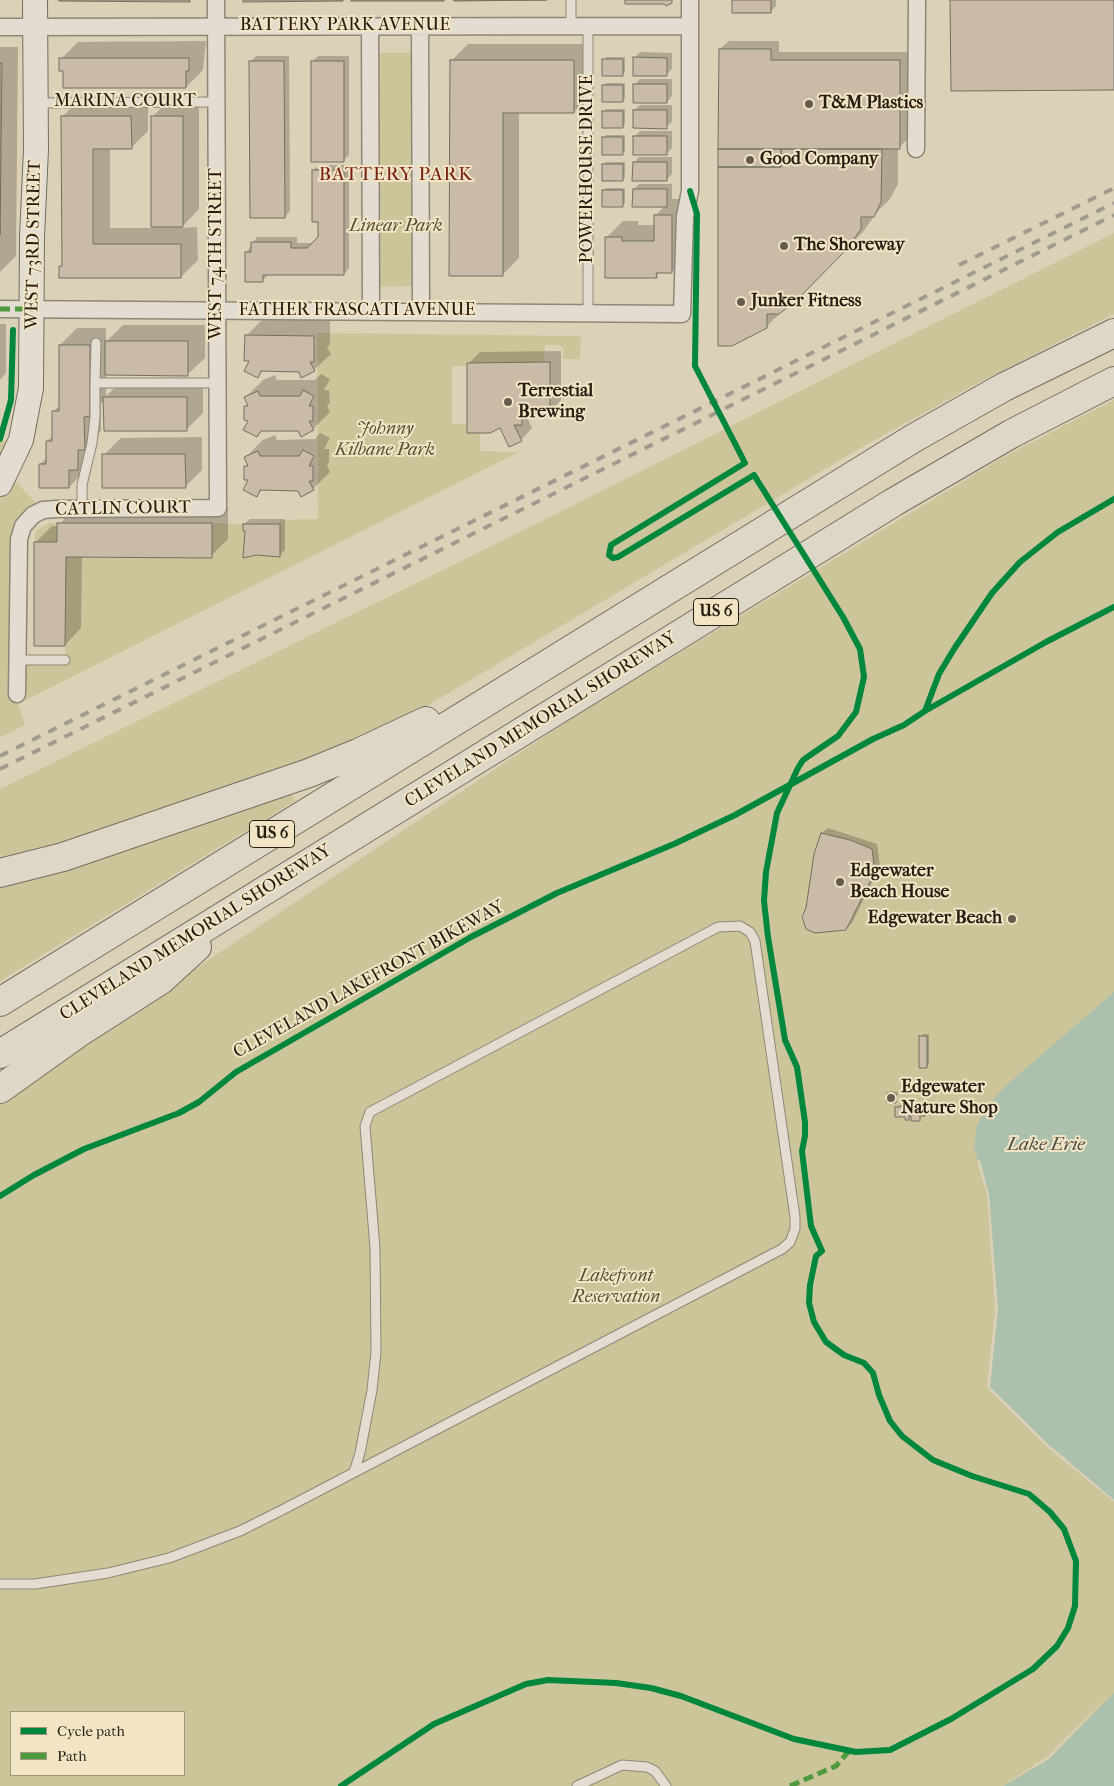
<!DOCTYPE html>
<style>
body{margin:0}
#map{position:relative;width:1114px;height:1786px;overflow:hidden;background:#dbd1b7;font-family:"IM FELL French Canon",serif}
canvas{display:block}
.legend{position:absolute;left:10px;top:1711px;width:175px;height:65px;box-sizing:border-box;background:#f1e5c6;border:1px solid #a1957e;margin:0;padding:6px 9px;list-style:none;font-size:15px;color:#291d12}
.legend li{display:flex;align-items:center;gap:10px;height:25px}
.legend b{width:25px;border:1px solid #a1957e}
</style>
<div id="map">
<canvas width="1114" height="1786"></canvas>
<ul class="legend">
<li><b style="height:6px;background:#00873e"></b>Cycle path</li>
<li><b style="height:6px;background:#4f9a3c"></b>Path</li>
</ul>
</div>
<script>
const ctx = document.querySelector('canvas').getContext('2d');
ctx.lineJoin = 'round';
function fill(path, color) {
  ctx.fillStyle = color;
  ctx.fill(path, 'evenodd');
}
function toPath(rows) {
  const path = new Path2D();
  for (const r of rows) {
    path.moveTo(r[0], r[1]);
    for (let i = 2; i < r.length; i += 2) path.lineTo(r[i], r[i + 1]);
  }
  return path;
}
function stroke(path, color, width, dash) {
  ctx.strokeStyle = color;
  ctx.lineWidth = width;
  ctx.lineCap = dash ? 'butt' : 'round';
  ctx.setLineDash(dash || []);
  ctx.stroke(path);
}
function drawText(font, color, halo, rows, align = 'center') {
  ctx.font = font + ' "IM FELL French Canon",serif';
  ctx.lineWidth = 4;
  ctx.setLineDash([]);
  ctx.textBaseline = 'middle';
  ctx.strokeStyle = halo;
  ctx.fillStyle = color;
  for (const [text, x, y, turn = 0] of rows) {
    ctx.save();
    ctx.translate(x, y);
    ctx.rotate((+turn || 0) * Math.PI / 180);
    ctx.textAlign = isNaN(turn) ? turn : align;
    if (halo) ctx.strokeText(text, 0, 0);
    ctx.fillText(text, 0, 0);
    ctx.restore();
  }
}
fill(toPath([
 [370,53,420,53,421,286,371,287],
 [1114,233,1114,314,978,383,864,446,425,707,289,789,295,801,0,981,0,789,556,514],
 [317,333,581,336,580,359,563,359,564,349,559,345,545,345,544,362,468,363,467,366,452,366,452,424,467,424,467,433,480,433,480,451,519,452,18,704,25,725,0,737,0,441,21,440,7,473,43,510,28,521,18,660,65,660,66,557,211,558,212,523,243,524,243,531,245,531,243,558,256,555,280,557,280,520,318,519],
 [1114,400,1114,1771,1083,1786,0,1786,0,1102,82,1044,575,716,1005,456],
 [11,1712,184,1712,184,1775,11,1775],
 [49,523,57,523,57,542,34,542,36,531]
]), '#ccc59a');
fill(toPath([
 [1114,992,1114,1500,1049,1445,989,1387,998,1309,989,1195,974,1147,977,1125,988,1105,1009,1083],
 [1114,1693,1114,1786,1004,1786,1049,1759]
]), '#acc0ae');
fill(toPath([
 [980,1160,989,1195,998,1309,990,1387,1049,1445,1114,1500,1114,1502,1047,1447,987,1388,995,1309,987,1195,977,1161],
 [1114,1690,1049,1759,1001,1786,1047,1757]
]), '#dbd1b7');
fill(toPath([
 [733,0,776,0,776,6,770,12],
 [206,41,203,70,186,87,64,70,61,59,78,42],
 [729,41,779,41,779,52,908,52,908,139,898,148,898,184,890,199,876,213,863,232,766,327,720,49],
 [468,44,591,44,591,95,574,112,519,112,519,258,502,275,451,61],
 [0,47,18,47,16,256,0,272],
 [640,52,672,53,672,69,666,75,634,58],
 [256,56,289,56,290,211,285,217,250,62],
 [318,56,349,56,349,155,343,161,312,62],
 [606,57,625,57,625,72,623,74,604,59],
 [640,79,672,79,672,96,667,102,634,85],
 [606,83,625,83,625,98,623,101,604,85],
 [79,100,148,100,148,131,131,148,110,148,110,228,152,228,152,117,169,100,199,100,199,209,181,228,197,227,198,260,181,277,60,267,63,264,62,117],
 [640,105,672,105,672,122,666,127,634,110],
 [606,109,625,109,625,124,623,127,604,112],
 [640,131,672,131,672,148,666,154,634,137],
 [606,135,625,135,625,151,622,153,603,138],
 [639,157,672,157,672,174,666,180,634,163],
 [606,162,625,162,625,177,622,180,603,164],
 [319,165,349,165,349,268,344,274,268,275,263,280,246,253,257,237,297,237,297,243,314,243,319,237,313,170],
 [639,184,672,184,672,199,689,199,689,255,672,272,661,272,656,276,606,238,623,221,638,221,638,225,655,225,655,216,665,206,634,189],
 [606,188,625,188,625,203,622,206,603,190],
 [263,319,330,319,330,344,327,347,331,354,314,370,264,370,257,377,251,360,246,336],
 [0,324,6,324,6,373,0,380],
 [123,325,205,325,205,358,188,374,106,374,106,396,122,381,203,380,203,413,186,430,105,400,101,403,101,431,95,438,95,452,86,461,86,470,69,487,40,464,47,458,47,441,54,435,54,411,60,405,60,345,77,328,106,328,106,342],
 [561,351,561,400,550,412,532,412,527,417,532,428,521,440,469,363,480,352],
 [321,374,330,379,324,390,329,390,330,403,327,405,330,412,313,429,263,430,257,436,245,407,248,404,246,397,263,380,275,375,277,380,315,380],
 [320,433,330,438,324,449,329,449,329,462,327,465,330,472,313,489,263,489,257,495,245,467,248,464,246,457,263,440,275,435,277,440,315,439],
 [202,437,202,470,185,487,104,455,121,438],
 [75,507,228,507,228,539,211,556,82,556,81,628,65,645,35,543,52,526,58,526],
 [250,519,285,519,285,550,279,556,247,530,244,524],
 [828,828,877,844,880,866,852,923,846,929,808,908,822,833],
 [923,1034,929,1034,929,1064,927,1067,921,1037],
 [890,1091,898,1092,896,1102,888,1093],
 [899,1105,927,1105,927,1112,922,1114,919,1120,913,1114,908,1119,896,1108]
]), '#0003');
const building = toPath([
 [59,0,190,0,190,2,59,1,59,0],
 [243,0,343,0,343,1,243,2,243,0],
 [351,0,444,0,444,1,351,1,351,0],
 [454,0,547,0,454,1,454,0],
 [625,0,672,0,672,3,666,6,664,4,625,4,625,0],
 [732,0,771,0,771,13,732,13,732,0],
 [950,0,1114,0,1114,90,951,91,950,0],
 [719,49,771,49,771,60,900,60,900,149,718,149,719,49],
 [633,57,667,58,667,76,633,76,633,57],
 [59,58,189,58,189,71,186,71,186,88,63,88,63,71,59,71,59,58],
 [602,59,623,59,623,76,602,76,602,59],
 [450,60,574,60,574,113,503,113,503,276,449,276,450,60],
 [249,61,284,61,285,218,250,218,249,61],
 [311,61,344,61,344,162,311,162,311,61],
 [0,63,2,63,0,235,0,63],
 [633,84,667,84,667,103,633,103,633,84],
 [602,85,623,85,623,102,602,102,602,85],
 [633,110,667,110,667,129,633,128,633,110],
 [602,111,623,111,623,128,602,128,602,111],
 [61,116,131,116,132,149,93,149,93,244,181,244,181,278,59,278,59,266,62,266,61,116],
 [151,116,183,116,183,227,151,227,151,116],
 [633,136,667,136,667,155,633,155,633,136],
 [602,137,623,137,623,155,602,155,602,137],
 [718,149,781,149,781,167,718,167,718,149],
 [781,149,882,149,881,202,874,217,861,217,861,229,846,250,797,300,779,314,767,314,767,328,732,346,718,346,718,167,781,167,781,149],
 [633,162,667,162,667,181,632,181,633,162],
 [602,164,623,164,623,181,602,181,602,164],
 [312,170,344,170,344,275,263,275,263,282,245,282,245,252,251,252,251,242,291,242,291,248,307,248,318,237,318,222,312,222,312,170],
 [633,189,667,189,667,207,632,207,633,189],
 [602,190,623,190,623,207,602,207,602,190],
 [654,215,672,215,672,273,656,273,657,278,605,278,605,237,622,237,622,241,654,241,654,215],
 [245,335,314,336,314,362,310,362,315,371,301,378,299,372,261,371,258,378,244,371,249,361,244,361,245,335],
 [105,341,188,341,188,376,105,375,105,341],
 [59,345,90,345,90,416,84,417,85,450,78,450,78,470,69,470,69,488,39,488,39,464,46,464,46,441,52,441,52,411,59,411,59,345],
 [550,362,550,413,522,414,522,425,514,425,522,441,509,447,500,428,490,433,467,433,467,363,550,362],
 [303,390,314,396,309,406,313,406,313,421,309,421,314,430,301,437,298,431,261,431,257,437,243,430,248,421,244,420,244,406,248,406,244,397,258,391,260,396,300,396,303,390],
 [103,397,187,397,187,431,104,431,103,397],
 [303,450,314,456,309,466,313,466,313,481,309,481,314,490,301,497,298,491,260,490,257,497,243,490,248,480,244,480,244,466,248,466,244,457,258,451,260,456,299,456,303,450],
 [102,454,185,454,186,488,102,488,102,454],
 [57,523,212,523,212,558,66,557,65,646,34,646,34,542,57,542,57,523],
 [243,524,280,524,280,557,256,555,243,558,245,531,243,531,243,524],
 [821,833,850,840,872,849,875,872,846,930,815,933,806,929,802,917,806,908,814,854,821,833],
 [919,1036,927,1036,927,1068,919,1068,919,1036],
 [887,1093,896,1094,896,1103,886,1102,887,1093],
 [895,1107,925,1107,925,1116,920,1116,920,1121,911,1121,911,1116,909,1116,909,1120,905,1120,905,1117,895,1117,895,1107]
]);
fill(building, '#cabba7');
stroke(building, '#756e60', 1);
const lane = toPath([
 [571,26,571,0],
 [35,103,215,102],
 [588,313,588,26],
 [96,343,95,383,217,383],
 [82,509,82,485,92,443,95,417,95,383],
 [18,660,65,660],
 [0,1584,35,1584,108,1573,169,1558,240,1531,286,1508,782,1249,790,1242,795,1229,795,1217,755,941,750,932,740,926,718,927,370,1112,365,1126,375,1248,376,1352,372,1390,360,1453,354,1472],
 [577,1786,622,1765,647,1767,655,1771,666,1786]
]);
const street = toPath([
 [370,26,371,312],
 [420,26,421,312],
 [0,27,689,26],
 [916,149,917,0],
 [0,309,682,314,685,216,690,191,690,0],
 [17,694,19,539,23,526,33,515,43,510,56,509,218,508,216,0]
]);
const secondary = toPath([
 [0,484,21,440,31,388,32,237,36,149,35,0]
]);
const highway = toPath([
 [0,873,63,857,309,773,358,753,426,721],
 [0,1002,914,438,1004,387,1114,333],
 [0,1054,894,502,1011,434,1114,381],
 [0,1089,77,1034,161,980,197,947]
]);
stroke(lane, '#8d8777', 11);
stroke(street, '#8d8777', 19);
stroke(secondary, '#756e60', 26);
stroke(highway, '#756e60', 30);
stroke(lane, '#e2ddd0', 9);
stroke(street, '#e2ddd0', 16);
stroke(secondary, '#e2ddd0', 24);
stroke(highway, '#ddd7c8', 28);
stroke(toPath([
 [959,265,1114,188],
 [0,756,1114,203],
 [0,769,1114,215]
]), '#a09b90', 4, [9, 9]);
stroke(toPath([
 [0,309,33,309],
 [790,1786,836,1766,849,1751]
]), '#4f9a3c', 5, [10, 5]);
stroke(toPath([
 [0,439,11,400,13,330],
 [925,711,939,674,954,649,992,593,1020,562,1058,532,1114,499],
 [0,1196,34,1175,84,1149,179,1113,199,1102,236,1072,471,937,557,893,674,844,735,815,873,739,904,725,925,711,1046,642,1114,607],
 [341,1786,434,1724,526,1684,548,1680,616,1683,651,1688,681,1696,794,1739,856,1752,890,1750,951,1719,1033,1669,1057,1646,1068,1628,1075,1606,1076,1561,1064,1529,1050,1512,1029,1494,972,1476,933,1460,902,1436,890,1421,879,1395,873,1373,864,1363,844,1355,826,1342,814,1322,809,1303,810,1285,816,1256,822,1251,811,1226,802,1151,805,1136,805,1122,797,1067,785,1040,768,937,764,901,766,872,777,813,798,768,803,760,838,736,856,712,864,677,860,649,843,617,754,475,618,557,613,558,609,555,611,545,745,463,695,366,697,214,690,191]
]), '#00873e', 6);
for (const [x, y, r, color] of [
 [809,104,5,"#675c4c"],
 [750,160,5,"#675c4c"],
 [784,246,5,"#675c4c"],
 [741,302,5,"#675c4c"],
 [508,402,5,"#675c4c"],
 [840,882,5,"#675c4c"],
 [1012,919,5,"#675c4c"],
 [891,1098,5,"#675c4c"]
]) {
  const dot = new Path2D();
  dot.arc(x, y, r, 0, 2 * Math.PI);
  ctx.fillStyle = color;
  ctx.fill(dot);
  stroke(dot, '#f1e5c6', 2);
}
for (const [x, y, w] of [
 [716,612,45],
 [272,834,45]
]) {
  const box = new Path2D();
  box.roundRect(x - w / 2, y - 13.5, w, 27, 4);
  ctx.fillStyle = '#f1e5c6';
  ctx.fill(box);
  stroke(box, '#291d12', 1);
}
drawText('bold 16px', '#291d12', null, [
 ["US 6",716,612],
 ["US 6",272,834]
]);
drawText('18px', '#291d12', '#f1e5c6', [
 ["BATTERY PARK AVENUE",345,26],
 ["MARINA COURT",125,102],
 ["POWERHOUSE DRIVE",588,169,-90],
 ["WEST 73RD STREET",34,245,-89],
 ["WEST 74TH STREET",217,254,-90],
 ["FATHER FRASCATI AVENUE",357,311],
 ["CATLIN COURT",123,509,-1],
 ["CLEVELAND MEMORIAL SHOREWAY",541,720,-32],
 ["CLEVELAND MEMORIAL SHOREWAY",196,933,-32],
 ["CLEVELAND LAKEFRONT BIKEWAY",369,980,-29]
]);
drawText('bold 18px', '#291d12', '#f1e5c6', [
 ["T&M Plastics",819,104],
 ["Good Company",760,160],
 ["The Shoreway",794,246],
 ["Junker Fitness",751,302],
 ["Terrestial",518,392],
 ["Brewing",518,413],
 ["Edgewater",850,872],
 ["Beach House",850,893],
 ["Edgewater Beach",1002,919,"right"],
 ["Edgewater",901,1088],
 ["Nature Shop",901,1109]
], 'left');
drawText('italic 18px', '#564d34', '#f1e5c6', [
 ["Linear Park",396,227],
 ["Johnny",385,430],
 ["Kilbane Park",385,451],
 ["Lakefront",616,1277],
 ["Reservation",616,1298]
]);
ctx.letterSpacing = '1px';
drawText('19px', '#7a1f14', '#f1e5c6', [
 ["BATTERY PARK",396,175]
]);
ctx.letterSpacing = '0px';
drawText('italic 19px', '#4a4c40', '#f1e5c6', [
 ["Lake Erie",1046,1145]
]);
</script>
